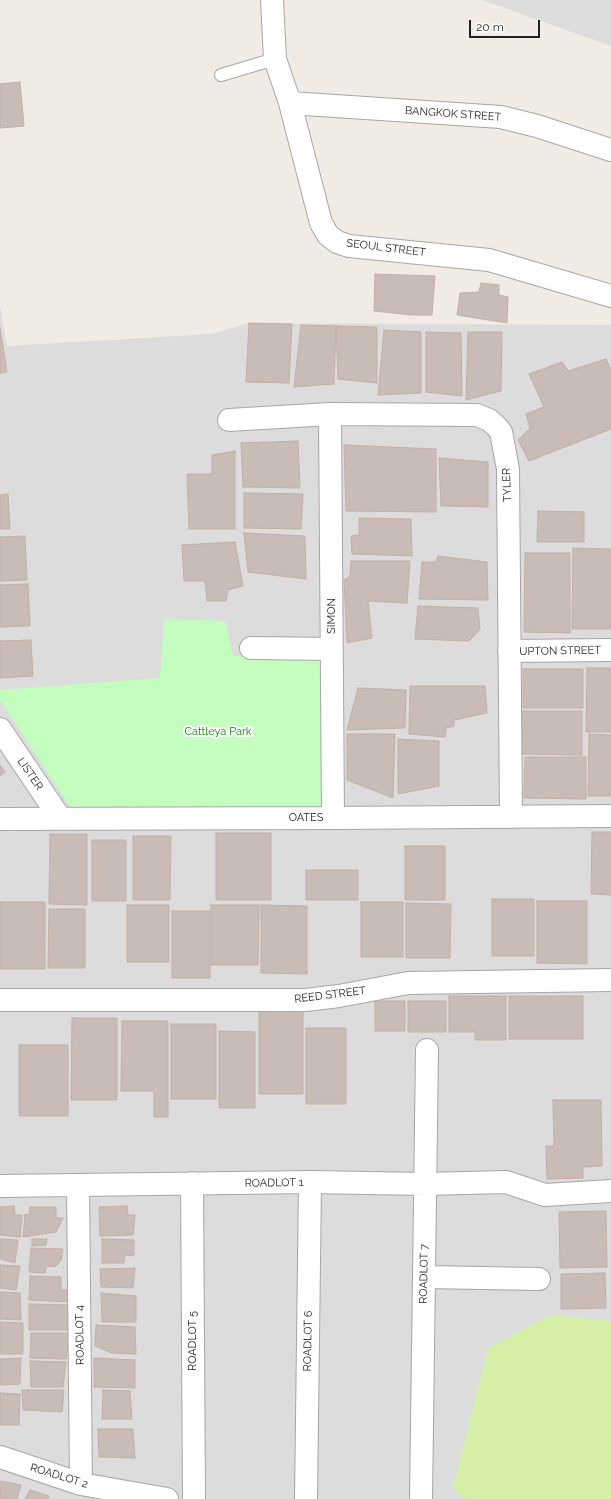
<!DOCTYPE html>
<style>
body{margin:0}
#map{position:relative;width:611px;height:1499px;overflow:hidden;background:#f1ebe5;font-family:Raleway,sans-serif}
canvas{display:block}
.scale{position:absolute;left:469px;top:20px;width:71px;height:18px;box-sizing:border-box;border:2px solid #1f1f1f;border-top:0;padding-left:5px;font-size:12px;line-height:14px;white-space:nowrap;color:#1f1f1f;-webkit-text-stroke:3px #fff;paint-order:stroke}
</style>
<div id="map">
<canvas width="611" height="1499"></canvas>
<div class="scale">20 m</div>
</div>
<script>
const ctx = document.querySelector('canvas').getContext('2d');
ctx.lineJoin = 'round';
function fill(path, color) {
  ctx.fillStyle = color;
  ctx.fill(path, 'evenodd');
}
function toPath(rows) {
  const path = new Path2D();
  for (const r of rows) {
    path.moveTo(r[0], r[1]);
    for (let i = 2; i < r.length; i += 2) path.lineTo(r[i], r[i + 1]);
  }
  return path;
}
function stroke(path, color, width, dash) {
  ctx.strokeStyle = color;
  ctx.lineWidth = width;
  ctx.lineCap = dash ? 'butt' : 'round';
  ctx.setLineDash(dash || []);
  ctx.stroke(path);
}
function drawText(font, color, halo, rows, align = 'center') {
  ctx.font = font + ' Raleway,sans-serif';
  ctx.lineWidth = 4;
  ctx.setLineDash([]);
  ctx.textBaseline = 'middle';
  ctx.strokeStyle = halo;
  ctx.fillStyle = color;
  for (const [text, x, y, turn = 0] of rows) {
    ctx.save();
    ctx.translate(x, y);
    ctx.rotate((+turn || 0) * Math.PI / 180);
    ctx.textAlign = isNaN(turn) ? turn : align;
    if (halo) ctx.strokeText(text, 0, 0);
    ctx.fillText(text, 0, 0);
    ctx.restore();
  }
}
fill(toPath([
 [482,0,611,0,611,46],
 [0,306,7,346,211,334,249,323,611,325,611,1499,0,1499]
]), '#dddcdc');
fill(toPath([
 [551,1315,611,1321,611,1499,465,1499,453,1488,488,1348]
]), '#d5efa6');
fill(toPath([
 [164,619,225,621,233,656,326,656,327,811,71,808,0,700,0,690,160,678]
]), '#c3febe');
const building = toPath([
 [20,82,24,126,0,128,0,84,20,82],
 [375,274,435,276,432,315,411,315,374,311,375,274],
 [481,283,499,285,499,295,508,297,507,323,457,315,460,293,479,292,481,283],
 [249,323,292,324,289,383,246,382,249,323],
 [301,325,336,326,334,384,294,387,301,325],
 [336,326,377,327,377,383,338,379,336,326],
 [0,328,7,372,0,373,0,328],
 [384,330,421,332,421,393,378,395,384,330],
 [426,332,461,333,462,396,426,392,426,332],
 [468,332,502,332,501,391,466,400,468,332],
 [606,359,611,370,611,429,529,461,518,440,530,428,526,414,544,407,529,374,562,362,568,371,606,359],
 [298,441,300,488,243,487,241,443,298,441],
 [344,445,436,449,436,512,346,511,344,445],
 [235,451,235,529,189,529,187,474,212,474,212,455,235,451],
 [439,458,488,462,488,507,441,506,439,458],
 [244,493,303,494,301,529,244,528,244,493],
 [8,494,10,529,0,529,0,495,8,494],
 [538,511,584,512,584,542,537,542,538,511],
 [359,518,411,519,412,556,352,554,351,536,359,535,359,518],
 [244,533,305,536,306,579,248,572,244,533],
 [25,536,27,580,0,581,0,537,25,536],
 [235,542,243,586,228,590,226,601,207,601,205,581,184,581,182,545,235,542],
 [573,548,611,549,611,629,572,629,573,548],
 [525,553,570,553,570,633,524,632,525,553],
 [438,556,487,562,488,600,419,599,422,562,436,562,438,556],
 [351,561,410,561,407,603,368,601,372,638,347,643,344,580,350,576,351,561],
 [28,584,30,626,0,627,0,585,28,584],
 [418,606,478,608,480,629,469,641,415,639,418,606],
 [31,640,33,676,0,678,0,641,31,640],
 [587,668,611,668,611,732,586,732,587,668],
 [523,669,583,669,583,708,523,708,523,669],
 [410,686,485,686,487,713,454,720,454,726,446,728,445,737,409,734,410,686],
 [358,688,406,690,405,728,347,730,358,688],
 [522,711,582,711,582,755,522,754,522,711],
 [347,734,395,734,393,798,347,780,347,734],
 [589,734,611,735,611,796,588,796,589,734],
 [398,739,439,741,439,786,398,794,398,739],
 [525,757,586,757,586,799,524,798,525,757],
 [0,765,5,772,0,776,0,765],
 [592,832,611,832,611,895,591,894,592,832],
 [216,833,271,833,271,900,216,900,216,833],
 [50,834,87,834,87,905,49,904,50,834],
 [133,836,171,836,170,900,133,900,133,836],
 [92,840,126,840,126,901,92,901,92,840],
 [405,846,445,846,445,900,405,900,405,846],
 [306,870,358,870,358,900,306,900,306,870],
 [492,899,534,899,534,956,492,956,492,899],
 [537,901,587,901,587,964,537,963,537,901],
 [0,902,45,902,45,969,0,969,0,902],
 [361,902,403,902,403,957,361,957,361,902],
 [406,903,451,904,450,958,406,958,406,903],
 [127,905,169,905,169,962,127,962,127,905],
 [211,905,259,905,258,965,211,965,211,905],
 [261,905,307,906,307,974,261,973,261,905],
 [49,909,85,909,85,968,48,968,49,909],
 [172,911,210,911,210,978,172,978,172,911],
 [449,996,506,996,506,1040,475,1040,475,1032,449,1032,449,996],
 [509,996,583,996,583,1039,509,1039,509,996],
 [375,1001,405,1001,405,1031,375,1031,375,1001],
 [408,1001,446,1001,446,1032,408,1032,408,1001],
 [259,1011,303,1011,303,1094,259,1094,259,1011],
 [72,1018,117,1018,117,1100,71,1100,72,1018],
 [122,1021,168,1021,168,1117,154,1117,154,1091,121,1091,122,1021],
 [171,1024,216,1024,216,1099,171,1099,171,1024],
 [306,1028,346,1028,346,1104,306,1104,306,1028],
 [219,1031,255,1032,255,1108,219,1108,219,1031],
 [19,1045,68,1045,68,1116,19,1116,19,1045],
 [553,1100,601,1100,602,1166,583,1167,583,1178,547,1179,546,1146,554,1146,553,1100],
 [14,1206,15,1215,22,1215,20,1237,0,1235,0,1207,14,1206],
 [127,1206,128,1215,135,1215,133,1235,100,1236,99,1207,127,1206],
 [30,1207,56,1207,56,1218,63,1218,56,1232,23,1237,25,1214,29,1215,30,1207],
 [606,1211,607,1267,560,1268,559,1212,606,1211],
 [0,1239,18,1240,15,1263,0,1259,0,1239],
 [32,1239,47,1239,46,1245,32,1246,32,1239],
 [102,1239,134,1240,134,1256,125,1255,124,1263,102,1263,102,1239],
 [31,1248,63,1249,61,1261,56,1266,46,1267,45,1273,29,1272,31,1248],
 [0,1265,20,1266,16,1290,0,1288,0,1265],
 [135,1268,133,1288,101,1287,100,1269,135,1268],
 [605,1273,606,1308,561,1309,561,1274,605,1273],
 [30,1276,61,1277,61,1290,73,1290,72,1302,29,1300,30,1276],
 [0,1292,20,1293,21,1320,0,1319,0,1292],
 [101,1293,136,1296,136,1322,102,1322,101,1293],
 [29,1304,70,1305,69,1330,29,1330,29,1304],
 [0,1322,23,1323,23,1354,0,1354,0,1322],
 [96,1325,135,1327,136,1354,112,1353,95,1346,96,1325],
 [31,1333,70,1333,66,1359,30,1358,31,1333],
 [21,1358,20,1384,0,1385,0,1359,21,1358],
 [94,1358,135,1360,135,1388,94,1387,94,1358],
 [30,1361,66,1362,63,1387,31,1387,30,1361],
 [22,1390,64,1390,62,1412,23,1410,22,1390],
 [103,1390,130,1391,132,1419,102,1419,103,1390],
 [0,1393,20,1394,19,1425,0,1425,0,1393],
 [98,1429,133,1429,135,1458,99,1457,98,1429],
 [1,1481,21,1485,17,1499,0,1499,1,1481],
 [30,1490,49,1496,48,1499,25,1499,30,1490]
]);
fill(building, '#c9bcb7');
stroke(building, '#c4aea5', 1);
const service = toPath([
 [221,75,275,59]
]);
const minor = toPath([
 [272,0,275,59,290,103,321,223,328,235,337,242,349,246,489,260,611,296],
 [290,103,501,117,537,126,611,150],
 [330,414,333,818],
 [229,420,330,414,477,415,489,420,496,426,501,432,508,469,511,817],
 [251,648,332,649],
 [509,651,611,650],
 [0,729,60,818],
 [0,819,333,818,611,816],
 [192,1183,194,1499],
 [78,1185,81,1484],
 [0,1186,310,1182,425,1184,506,1182,545,1195,611,1191],
 [424,1277,539,1279],
 [0,1457,81,1484,167,1499],
 [306,1499,310,1182],
 [421,1499,427,1050]
]);
const tertiary = toPath([
 [0,1000,306,1000,339,996,408,983,611,980]
]);
stroke(service, '#a6a6a6', 14);
stroke(minor, '#a6a6a6', 24);
stroke(tertiary, '#a6a6a6', 24);
stroke(service, '#fff', 12);
stroke(minor, '#fff', 22);
stroke(tertiary, '#fff', 22);
drawText('11px', '#1f1f1f', '#fff', [
 ["BANGKOK STREET",453,114,4],
 ["SEOUL STREET",386,248,7],
 ["TYLER",507,485,-92],
 ["SIMON",332,616,-90],
 ["UPTON STREET",560,651,-1],
 ["LISTER",30,774,56],
 ["OATES",306,818],
 ["REED STREET",330,995,-7],
 ["ROADLOT 1",274,1183,-1],
 ["ROADLOT 7",424,1274,-89],
 ["ROADLOT 4",80,1335,-91],
 ["ROADLOT 5",193,1341,-90],
 ["ROADLOT 6",308,1341,-89],
 ["ROADLOT 2",59,1476,17]
]);
drawText('11px', '#0b8902', '#fff', [
 ["Cattleya Park",218,732]
]);
</script>
